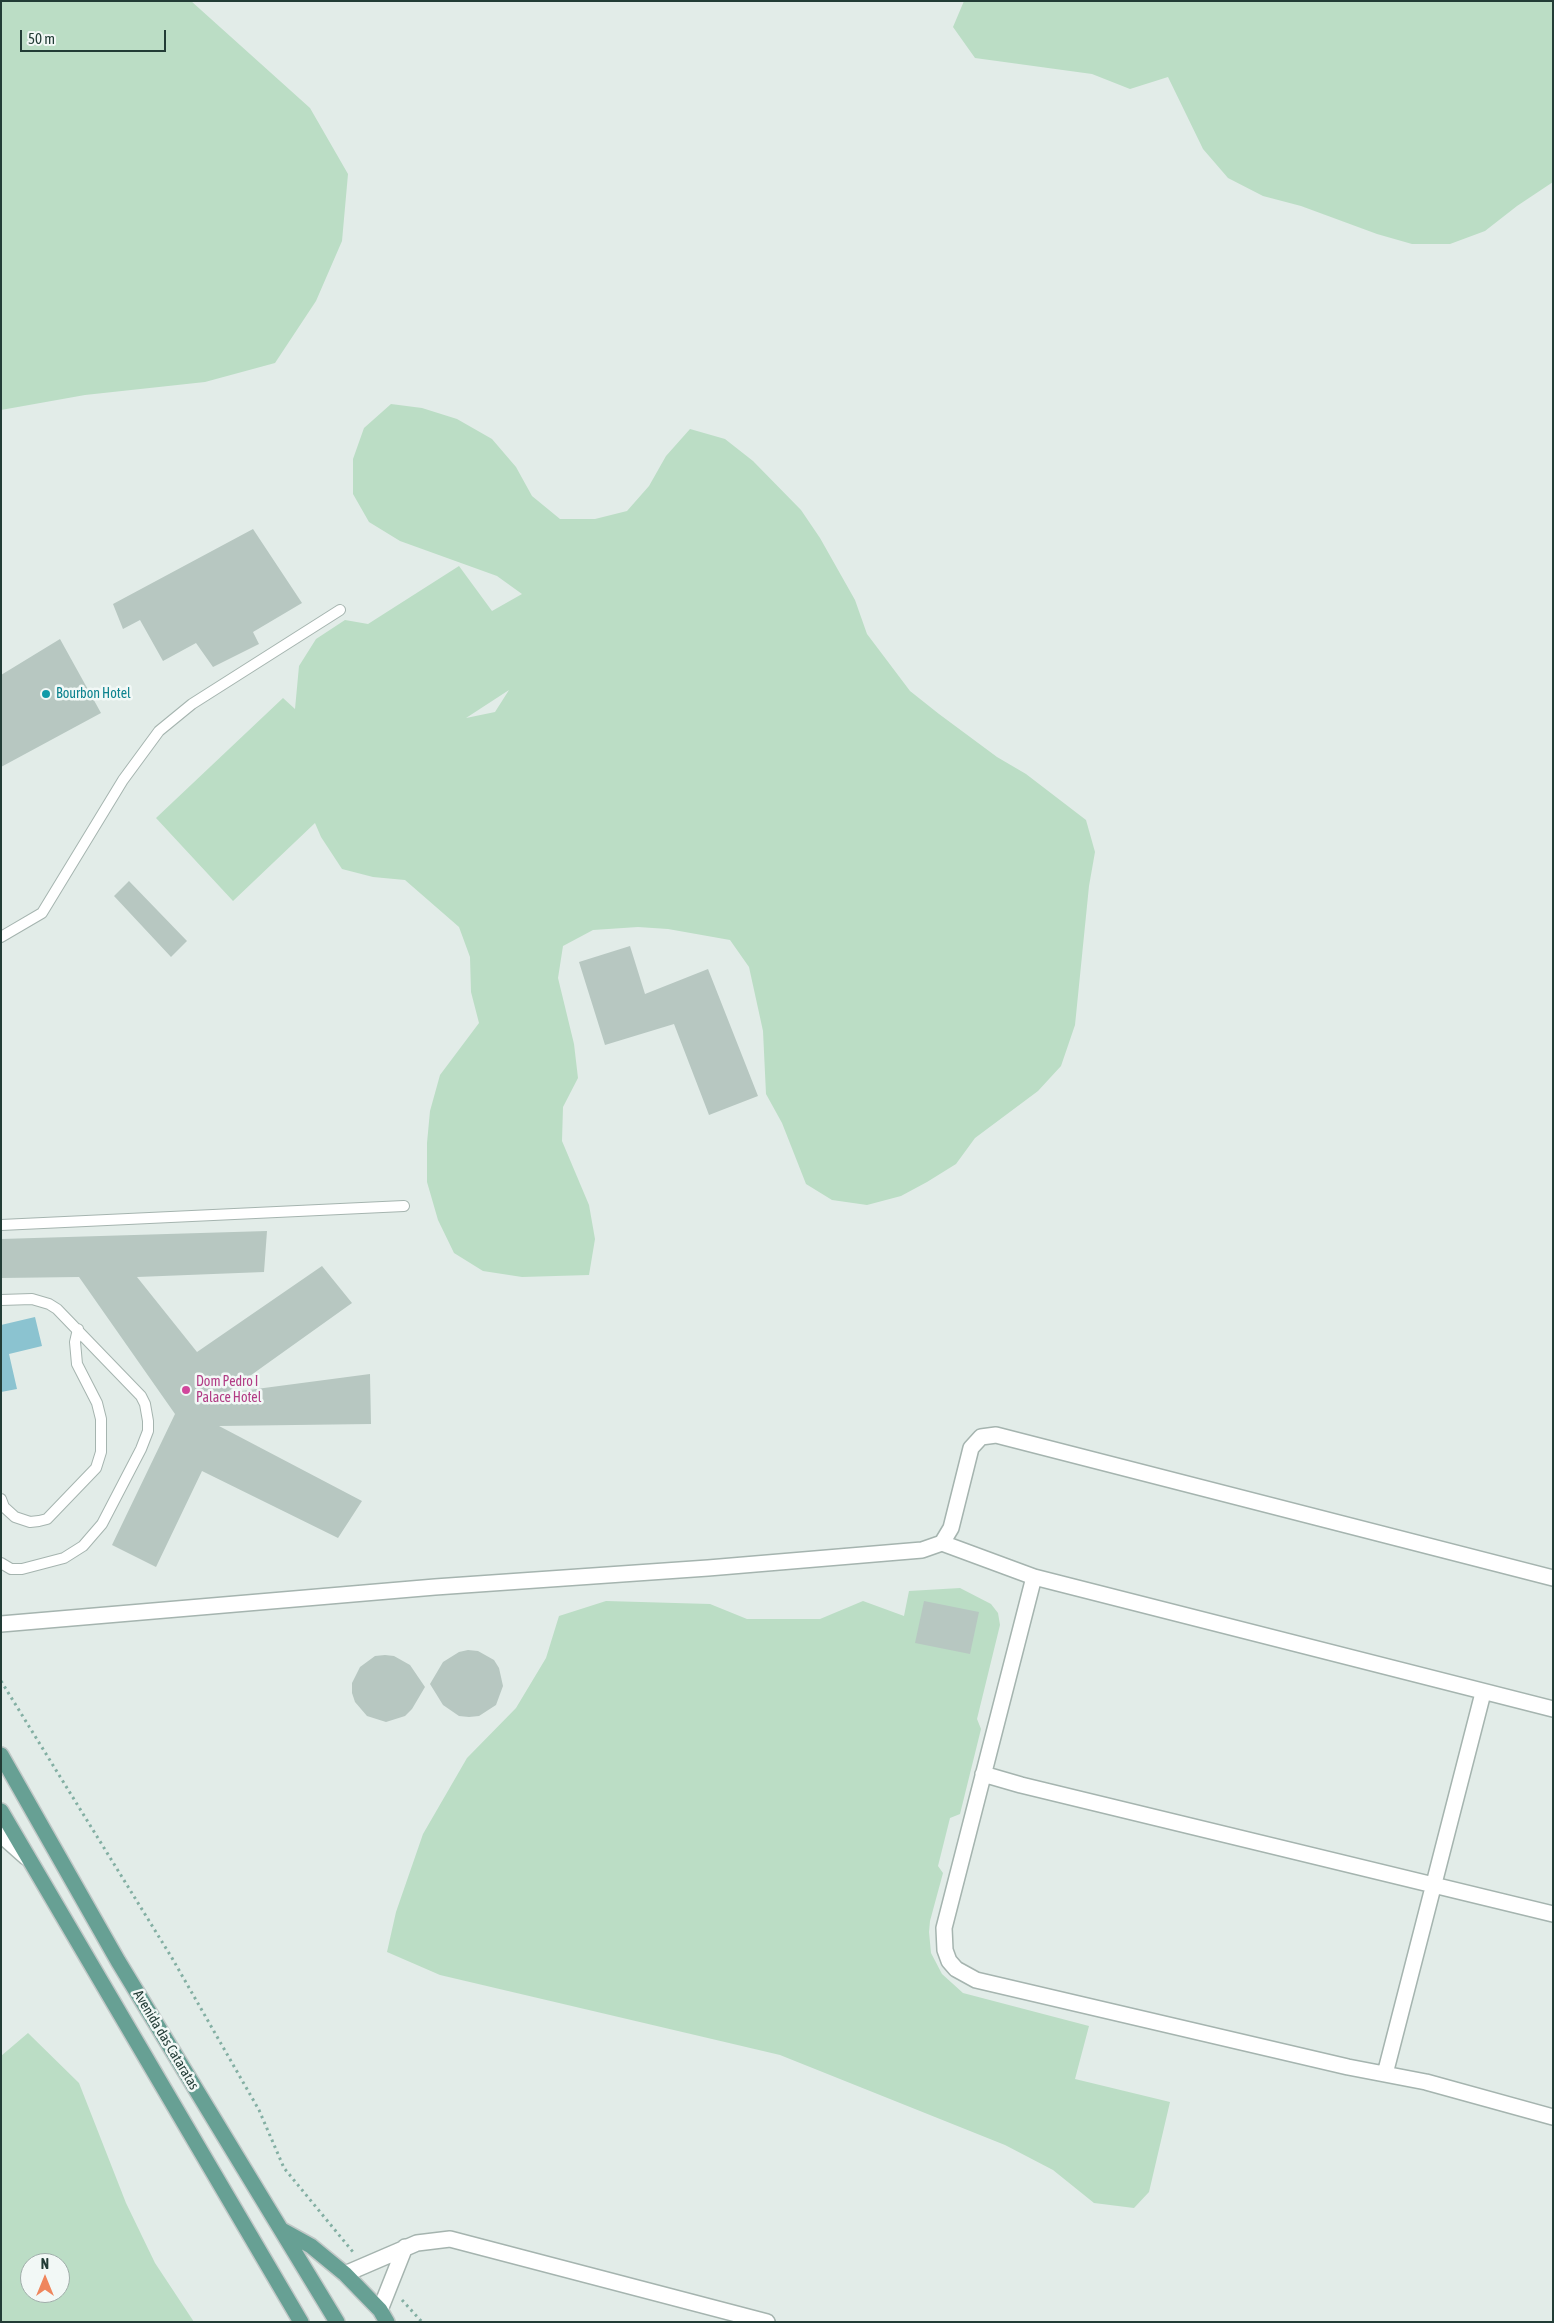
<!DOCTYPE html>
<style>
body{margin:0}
#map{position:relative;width:1554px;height:2323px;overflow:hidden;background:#e2ece8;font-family:"Asap Condensed",sans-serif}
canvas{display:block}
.frame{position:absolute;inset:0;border:2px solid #223c36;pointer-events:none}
.north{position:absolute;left:20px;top:2253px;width:50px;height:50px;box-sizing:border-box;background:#f2f8f6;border:1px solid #9fada9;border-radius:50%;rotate:0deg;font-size:14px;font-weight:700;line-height:20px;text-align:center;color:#223c36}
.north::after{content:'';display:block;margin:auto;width:18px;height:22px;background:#ef865d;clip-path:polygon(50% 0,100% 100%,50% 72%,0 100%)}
.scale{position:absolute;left:20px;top:30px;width:146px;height:22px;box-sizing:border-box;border:2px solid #223c36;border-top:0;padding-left:6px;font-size:15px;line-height:18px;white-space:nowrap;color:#223c36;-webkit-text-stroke:4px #f2f8f6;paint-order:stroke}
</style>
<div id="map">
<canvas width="1554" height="2323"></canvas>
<div class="frame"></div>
<div class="north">N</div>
<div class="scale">50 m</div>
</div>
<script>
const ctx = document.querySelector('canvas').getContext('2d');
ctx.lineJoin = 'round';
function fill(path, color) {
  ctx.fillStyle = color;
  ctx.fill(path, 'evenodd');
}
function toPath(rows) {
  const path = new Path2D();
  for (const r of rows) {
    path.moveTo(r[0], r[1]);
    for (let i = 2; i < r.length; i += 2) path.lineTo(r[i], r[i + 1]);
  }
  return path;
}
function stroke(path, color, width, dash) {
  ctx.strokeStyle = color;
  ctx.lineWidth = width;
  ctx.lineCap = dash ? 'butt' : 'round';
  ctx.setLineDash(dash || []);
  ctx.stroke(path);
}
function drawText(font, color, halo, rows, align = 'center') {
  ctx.font = font + ' "Asap Condensed",sans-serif';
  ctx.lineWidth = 5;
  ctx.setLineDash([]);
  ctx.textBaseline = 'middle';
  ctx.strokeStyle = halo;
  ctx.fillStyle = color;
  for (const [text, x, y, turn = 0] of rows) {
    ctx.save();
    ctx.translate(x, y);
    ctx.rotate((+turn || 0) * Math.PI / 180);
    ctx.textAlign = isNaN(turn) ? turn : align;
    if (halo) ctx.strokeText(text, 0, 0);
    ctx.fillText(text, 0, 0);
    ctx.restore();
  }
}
fill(toPath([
 [1,1,191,1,310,108,348,174,342,241,316,301,275,363,205,382,85,395,1,410],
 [964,1,1553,1,1553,182,1517,206,1485,231,1450,244,1412,244,1377,234,1301,206,1263,196,1228,178,1203,149,1168,77,1130,89,1092,74,975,58,953,27],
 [391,404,422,408,457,419,492,439,516,467,532,496,560,519,595,519,627,511,649,486,666,456,690,429,725,439,753,461,801,510,820,538,855,600,867,634,910,691,939,714,997,757,1026,774,1086,820,1095,852,1089,886,1075,1025,1061,1066,1038,1091,975,1138,956,1164,927,1182,901,1196,867,1205,832,1200,806,1184,782,1123,766,1094,763,1031,749,967,730,940,668,929,638,927,593,930,563,946,558,978,574,1044,578,1078,563,1107,562,1141,589,1205,595,1239,589,1275,522,1277,483,1271,454,1253,438,1220,427,1182,427,1143,430,1111,440,1075,479,1023,471,992,470,957,459,927,405,880,373,877,342,869,321,837,315,823,233,901,156,818,283,698,295,709,299,666,316,639,345,620,368,624,459,566,492,611,522,594,497,576,400,541,369,522,353,494,353,459,364,428],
 [509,690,495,712,466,718],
 [960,1588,991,1604,998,1613,1000,1625,977,1719,981,1729,960,1814,950,1818,938,1866,943,1873,930,1921,929,1932,931,1953,942,1974,963,1993,1089,2026,1075,2079,1170,2102,1149,2192,1134,2208,1094,2203,1053,2170,1005,2145,780,2055,440,1975,387,1952,396,1912,423,1834,467,1758,516,1708,546,1658,559,1616,606,1601,710,1604,747,1619,820,1619,863,1601,904,1616,909,1591],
 [28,2033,79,2083,126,2203,155,2263,194,2322,1,2322,1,2056],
 [30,2263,60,2263,60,2293,30,2293]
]), '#bbddc5');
fill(toPath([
 [35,1317,42,1346,9,1354,17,1389,1,1392,1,1325]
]), '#8bc3d0');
fill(toPath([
 [253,529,302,603,253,632,259,644,213,667,196,643,163,661,140,620,123,629,113,604],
 [60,639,101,713,1,767,1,675],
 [129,881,187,941,171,957,114,896],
 [630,946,645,994,708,969,758,1096,709,1115,674,1024,605,1045,579,962],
 [267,1231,264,1272,137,1277,197,1352,322,1266,352,1303,226,1393,370,1374,371,1424,219,1426,362,1501,338,1538,202,1471,156,1567,112,1545,175,1414,79,1277,1,1278,1,1239],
 [924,1601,979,1612,970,1654,915,1643],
 [468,1650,478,1651,494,1660,499,1668,503,1686,496,1705,479,1716,469,1717,459,1716,443,1705,430,1684,443,1662,459,1652],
 [385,1655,394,1656,410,1665,425,1687,412,1709,405,1716,386,1722,367,1716,355,1702,352,1693,352,1683,360,1667,375,1656]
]), '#b7c7c1');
const service = toPath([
 [1,937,42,913,123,780,159,731,192,704,340,610],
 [1,1225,404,1206],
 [1,1300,32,1299,49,1304,57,1309,141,1396,145,1404,148,1421,148,1431,141,1449,102,1524,83,1546,64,1558,22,1569,11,1569,1,1563],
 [1,1499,4,1507,15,1517,30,1522,39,1521,47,1519,96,1468,101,1452,101,1419,97,1403,77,1364,75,1342,78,1329]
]);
const minor = toPath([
 [942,1543,1034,1577,1553,1709],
 [1034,1577,944,1928,945,1950,949,1961,956,1969,976,1980,1348,2067,1426,2082,1553,2117],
 [1,1624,435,1587,708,1568,922,1550,942,1543,951,1528,971,1448,981,1437,996,1435,1553,1578],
 [983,1774,1021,1785,1553,1914],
 [1385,2074,1483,1693],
 [345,2274,417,2243,450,2239,767,2322],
 [380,2310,405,2247]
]);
const tertiary = toPath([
 [1,1835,26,1857]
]);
const primary = toPath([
 [1,1755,118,1961,337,2322],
 [1,1811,301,2322],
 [282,2230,311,2246,345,2274,380,2310,387,2322]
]);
stroke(service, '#a5b4af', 12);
stroke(minor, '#a5b4af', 18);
stroke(tertiary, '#a5b4af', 18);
stroke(primary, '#c1c8c7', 18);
stroke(toPath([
 [1,1681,172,1958,259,2110,284,2168,353,2252],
 [402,2300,422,2322]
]), '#83afa3', 3, [2.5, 4]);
stroke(service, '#fff', 10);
stroke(minor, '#fff', 15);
stroke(tertiary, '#fff', 15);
stroke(primary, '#67a094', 15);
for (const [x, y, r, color] of [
 [46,694,5,"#0f9aa8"],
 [186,1390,5,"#d1479c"]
]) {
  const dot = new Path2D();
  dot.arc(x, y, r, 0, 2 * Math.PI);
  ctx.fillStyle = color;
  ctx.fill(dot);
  stroke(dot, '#f2f8f6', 2);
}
drawText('14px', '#0d838f', '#f2f8f6', [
 ["Bourbon Hotel",56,694]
], 'left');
drawText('14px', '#b23c85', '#f2f8f6', [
 ["Dom Pedro I",196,1382],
 ["Palace Hotel",196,1398]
], 'left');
drawText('14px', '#223c36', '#f2f8f6', [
 ["Avenida das Cataratas",166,2040,59]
]);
</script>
